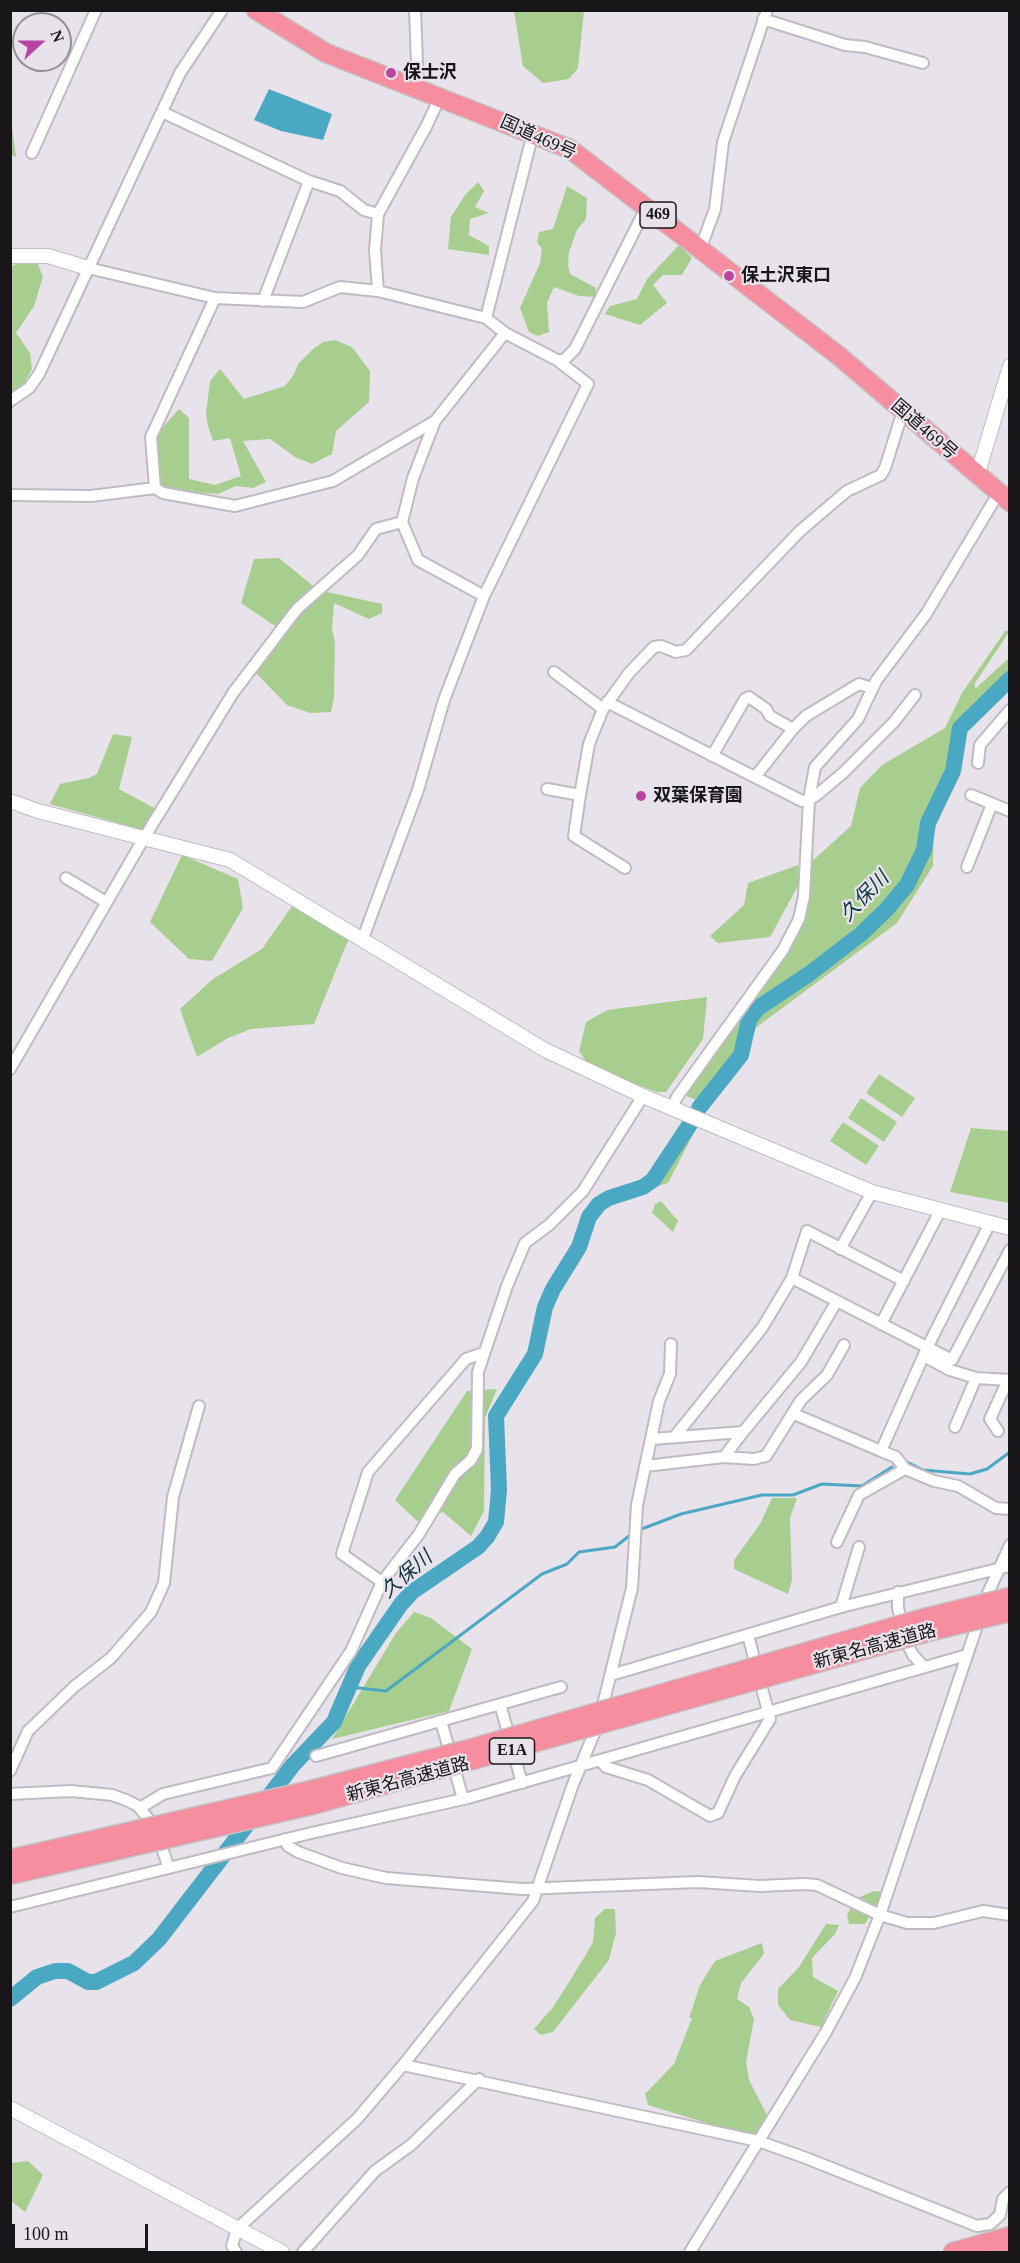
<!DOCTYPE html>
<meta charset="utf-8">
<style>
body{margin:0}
#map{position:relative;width:1020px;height:2263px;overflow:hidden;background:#e8e2ea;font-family:"Times New Roman",serif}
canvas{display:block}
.frame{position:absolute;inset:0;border:12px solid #181619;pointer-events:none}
.north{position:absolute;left:12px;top:12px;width:60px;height:60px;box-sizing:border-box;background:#e8e2ea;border:2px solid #959096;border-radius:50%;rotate:69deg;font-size:16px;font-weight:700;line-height:24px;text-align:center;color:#181619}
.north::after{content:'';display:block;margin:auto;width:21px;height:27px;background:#b846a0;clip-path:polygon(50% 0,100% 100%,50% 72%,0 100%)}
.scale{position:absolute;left:12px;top:2224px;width:136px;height:27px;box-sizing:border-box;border:3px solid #181619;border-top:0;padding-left:8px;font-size:18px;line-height:21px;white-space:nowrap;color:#181619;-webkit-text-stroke:4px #e8e2ea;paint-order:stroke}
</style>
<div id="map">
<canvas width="1020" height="2263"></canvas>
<div class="frame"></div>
<div class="north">N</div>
<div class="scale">100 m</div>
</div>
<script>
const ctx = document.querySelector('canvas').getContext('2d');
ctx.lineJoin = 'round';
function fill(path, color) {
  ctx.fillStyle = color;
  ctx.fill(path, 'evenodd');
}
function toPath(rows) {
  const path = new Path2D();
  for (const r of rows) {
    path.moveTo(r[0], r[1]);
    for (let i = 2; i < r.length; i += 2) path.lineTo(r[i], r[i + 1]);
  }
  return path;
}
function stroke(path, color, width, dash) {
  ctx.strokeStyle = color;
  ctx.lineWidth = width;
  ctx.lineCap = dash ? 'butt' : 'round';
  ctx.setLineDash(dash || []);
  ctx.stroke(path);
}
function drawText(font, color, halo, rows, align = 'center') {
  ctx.font = font + ' "Times New Roman","Noto Sans JP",serif';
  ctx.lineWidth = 4.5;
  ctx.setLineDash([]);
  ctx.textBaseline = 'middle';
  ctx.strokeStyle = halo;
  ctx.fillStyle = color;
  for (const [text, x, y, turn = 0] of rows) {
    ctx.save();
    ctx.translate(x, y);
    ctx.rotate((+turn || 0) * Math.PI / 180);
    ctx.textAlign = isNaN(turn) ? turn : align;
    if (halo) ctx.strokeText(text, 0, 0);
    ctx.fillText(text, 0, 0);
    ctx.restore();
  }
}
fill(toPath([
 [514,11,584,11,578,68,569,79,543,83,523,66],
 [10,53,11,120,16,157,11,155],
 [478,182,484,191,475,207,489,213,470,219,469,235,489,246,489,255,448,249,451,217,465,195],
 [567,186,587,198,586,219,577,230,569,252,568,265,570,274,596,288,595,297,579,296,554,287,547,303,549,332,538,336,529,332,520,308,540,263,542,249,537,242,539,232,553,229],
 [679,245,692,258,682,275,663,275,653,285,667,303,640,325,605,314,610,306,637,299,647,279],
 [19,263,38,264,43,277,34,306,16,333,30,353,32,369,20,391,11,394,11,266],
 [335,340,352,347,370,371,369,402,336,431,332,454,312,464,295,457,270,439,243,441,266,482,253,488,236,486,218,494,171,490,157,483,156,435,179,409,189,418,189,479,215,485,241,476,230,438,213,441,208,426,206,414,210,381,220,369,244,399,285,386,293,376,299,363,312,350,323,342],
 [279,558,318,590,382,604,382,613,369,619,334,603,332,629,335,642,334,698,331,712,310,713,287,705,255,672,269,647,275,626,241,603,254,559],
 [1006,630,1009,632,975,683,975,689,1009,658,1009,673,967,711,961,736,959,770,934,815,933,866,897,923,754,1029,743,1058,707,1105,687,1096,689,1088,788,952,809,864,851,826,860,788,882,765,945,728,962,693],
 [113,734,132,737,119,789,156,809,143,830,50,804,60,784,89,778,97,774],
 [182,855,238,879,243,908,212,961,189,959,150,922],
 [798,865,799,884,770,937,718,943,710,936,744,905,748,883],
 [292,906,349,938,314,1024,251,1029,228,1038,197,1057,180,1009,213,979,262,949],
 [707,997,703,1039,666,1092,657,1092,591,1068,579,1051,586,1022,607,1010],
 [879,1074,915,1098,902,1117,866,1093],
 [861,1098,897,1122,884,1142,848,1118],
 [688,1122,698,1125,668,1183,650,1188],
 [843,1122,879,1146,866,1165,830,1141],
 [971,1128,1009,1131,1009,1203,950,1192],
 [661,1201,678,1221,673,1232,652,1213,655,1204],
 [497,1389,485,1418,484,1511,471,1536,443,1512,417,1521,395,1500,467,1391],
 [772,1498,797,1498,790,1518,792,1580,788,1594,734,1569,734,1560,760,1524],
 [414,1612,431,1618,472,1649,449,1711,332,1739,396,1633],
 [874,1891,884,1892,865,1924,849,1924,847,1914,858,1898],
 [605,1909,615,1909,616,1933,609,1960,553,2032,541,2035,534,2029,554,2006,584,1958,593,1942,595,1918],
 [826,1924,839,1925,835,1934,812,1958,813,1977,838,1991,821,2027,790,2020,778,2005,778,1989,799,1967],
 [762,1943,764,1954,741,1983,737,1999,749,2007,754,2019,746,2062,749,2080,768,2117,753,2137,648,2105,645,2094,674,2064,692,2018,689,2018,700,1985,715,1961],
 [28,2161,43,2175,25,2212,11,2201,10,2163]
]), '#a8ce8f');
fill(toPath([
 [269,89,332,114,323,140,281,131,254,120]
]), '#4ba8c3');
stroke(toPath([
 [905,1461,923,1470,970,1474,987,1469,1010,1452],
 [639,1530,681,1514,762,1495,793,1495,822,1484,862,1486,892,1467],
 [350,1687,386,1691,542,1574,567,1564,579,1552,615,1547,629,1536]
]), '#4ba8c3', 3);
stroke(toPath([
 [699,1108,741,1055,749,1020,758,1008,809,974,861,934,886,910,907,885,924,850,928,823,953,771,960,728,1010,679],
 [10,1999,37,1977,55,1971,68,1971,88,1982,96,1982,134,1963,159,1939,293,1765,334,1722,358,1666,401,1604,412,1592,478,1547,487,1537,496,1522,499,1490,496,1416,535,1354,545,1307,553,1289,579,1247,589,1217,599,1204,609,1198,643,1187,653,1180,692,1121]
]), '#4ba8c3', 16);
const street = toPath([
 [415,10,418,89],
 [763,19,845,45,865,47,923,63],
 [440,97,427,125,378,214,375,250,378,291,486,318,505,333,557,360,564,360,575,349,647,206],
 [162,112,309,181,340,191,364,210,378,214],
 [32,153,96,10],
 [701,247,715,209,723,142,767,10],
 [88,268,215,298,303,302,340,287,378,291],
 [263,301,309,181],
 [486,318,533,133],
 [10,401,29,388,39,374,180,73,222,10],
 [155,488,151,437,215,298],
 [10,495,91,496,155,488,163,493,235,506,333,481,435,421,505,333],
 [402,522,418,560,484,596],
 [554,672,603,709],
 [607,702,802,801,809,800,818,794,843,773,894,722,915,695],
 [712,756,745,699,749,697,766,709,770,716,793,729],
 [978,763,980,745,1010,710],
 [755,777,793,729,806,716,859,684,872,688],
 [547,789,580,795,589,744,603,709,629,673,654,647,661,646,676,652,686,650,800,531,847,491,881,475,885,468,903,411],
 [580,795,574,836,625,868],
 [971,795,1010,811],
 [967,867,992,804],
 [66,878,106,902],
 [363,938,418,790,444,700,484,596,588,384,557,360],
 [10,1069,144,838,233,693,297,609,358,555,376,529,402,522,413,478,435,421],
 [672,1108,677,1097,783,950,799,919,804,896,809,800,815,767,858,719,876,681,926,614,998,494],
 [840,1249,872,1192],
 [792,1278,952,1360,1010,1250],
 [881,1324,940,1211],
 [924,1356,950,1370,976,1378,1010,1380],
 [794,1414,881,1451],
 [955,1427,976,1378],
 [998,1431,990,1419,1008,1380],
 [676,1435,762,1328,792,1278,807,1231,904,1281],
 [652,1439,743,1432,801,1362,837,1301],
 [724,1457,754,1459,766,1456,801,1400,827,1375,844,1345],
 [645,1466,724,1457,743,1432],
 [905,1469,896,1457,881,1451,927,1348,990,1223],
 [837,1542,859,1495,905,1469,934,1481,958,1486,996,1508,1010,1509],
 [382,1582,419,1534,455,1474,471,1460,477,1449,478,1372,507,1286,525,1243,549,1225,583,1191,643,1096],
 [898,1592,898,1608,906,1642,913,1655,924,1667],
 [841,1607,859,1547],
 [611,1675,841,1607,1010,1566],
 [500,1704,522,1783],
 [441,1721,463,1799],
 [316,1756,561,1687],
 [600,1760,606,1767,648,1780,710,1816,718,1813,735,1776,770,1719,748,1635],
 [10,1771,28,1731,75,1686,111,1658,151,1612,164,1583,173,1497,199,1406],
 [10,1794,71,1791,112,1795,126,1800,138,1806,154,1826,169,1868],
 [140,1808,163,1794,272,1768,351,1651,382,1582,342,1554,368,1472,466,1359,483,1353],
 [285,1839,288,1846,298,1852,342,1868,386,1878,522,1889,698,1882,760,1886,804,1884,817,1885,880,1915,907,1923,934,1923,983,1911,1010,1915],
 [10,1907,307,1834,468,1798,967,1655],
 [403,2065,758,2141,806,2158,977,2226,990,2224,1000,2215,1003,2199,1010,2192],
 [236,2252,232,2246,237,2229,357,2119,403,2065,533,1901,572,1787,599,1721,625,1616,632,1588,637,1505,659,1401,670,1374,671,1344],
 [303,2252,375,2171,411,2145,479,2079],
 [690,2252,826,2032,855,1978,880,1915,988,1593,1010,1545]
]);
const secondary = toPath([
 [10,256,48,256,88,268],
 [977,476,1010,366],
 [10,801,38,811,230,860,545,1050,643,1096,872,1192,1010,1228],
 [10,2108,282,2252]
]);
const highway = toPath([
 [256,10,326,53,570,149,839,356,1010,502],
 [953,2252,1010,2236],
 [1003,2252,1010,2251]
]);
stroke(street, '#c0bbc3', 14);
stroke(secondary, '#c0bbc3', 16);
stroke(highway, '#c3c2c3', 21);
stroke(street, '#fff', 10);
stroke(secondary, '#fff', 14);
stroke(highway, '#f78ea0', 18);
const highwayBridge = toPath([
 [10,1859,311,1790,469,1749,924,1618,1010,1597],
 [10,1875,313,1805,928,1632,1010,1612]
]);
stroke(highwayBridge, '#c3c2c3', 21, []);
stroke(highwayBridge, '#f78ea0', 18);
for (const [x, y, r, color] of [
 [391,73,6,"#b846a0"],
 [729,276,6,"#b846a0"],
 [641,796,6,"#b846a0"]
]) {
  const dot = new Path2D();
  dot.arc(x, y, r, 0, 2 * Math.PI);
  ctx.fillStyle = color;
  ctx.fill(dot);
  stroke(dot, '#e8e2ea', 2);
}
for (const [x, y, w] of [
 [658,215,36],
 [512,1751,45]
]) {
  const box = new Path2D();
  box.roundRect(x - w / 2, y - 13, w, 26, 4.5);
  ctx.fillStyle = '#e8e2ea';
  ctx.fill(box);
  stroke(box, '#181619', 1.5);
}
drawText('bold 16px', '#181619', null, [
 ["469",658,215],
 ["E1A",512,1751]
]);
drawText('bold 18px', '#181619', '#e8e2ea', [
 ["保士沢",403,73],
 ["保土沢東口",741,276],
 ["双葉保育園",653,796]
], 'left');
drawText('18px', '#181619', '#e8e2ea', [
 ["国道469号",538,138,24],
 ["国道469号",924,430,41],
 ["新東名高速道路",875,1647,-15],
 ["新東名高速道路",408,1780,-15]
]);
drawText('italic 20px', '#093541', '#e8e2ea', [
 ["久保川",865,897,-46],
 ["久保川",407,1575,-41]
]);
</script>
